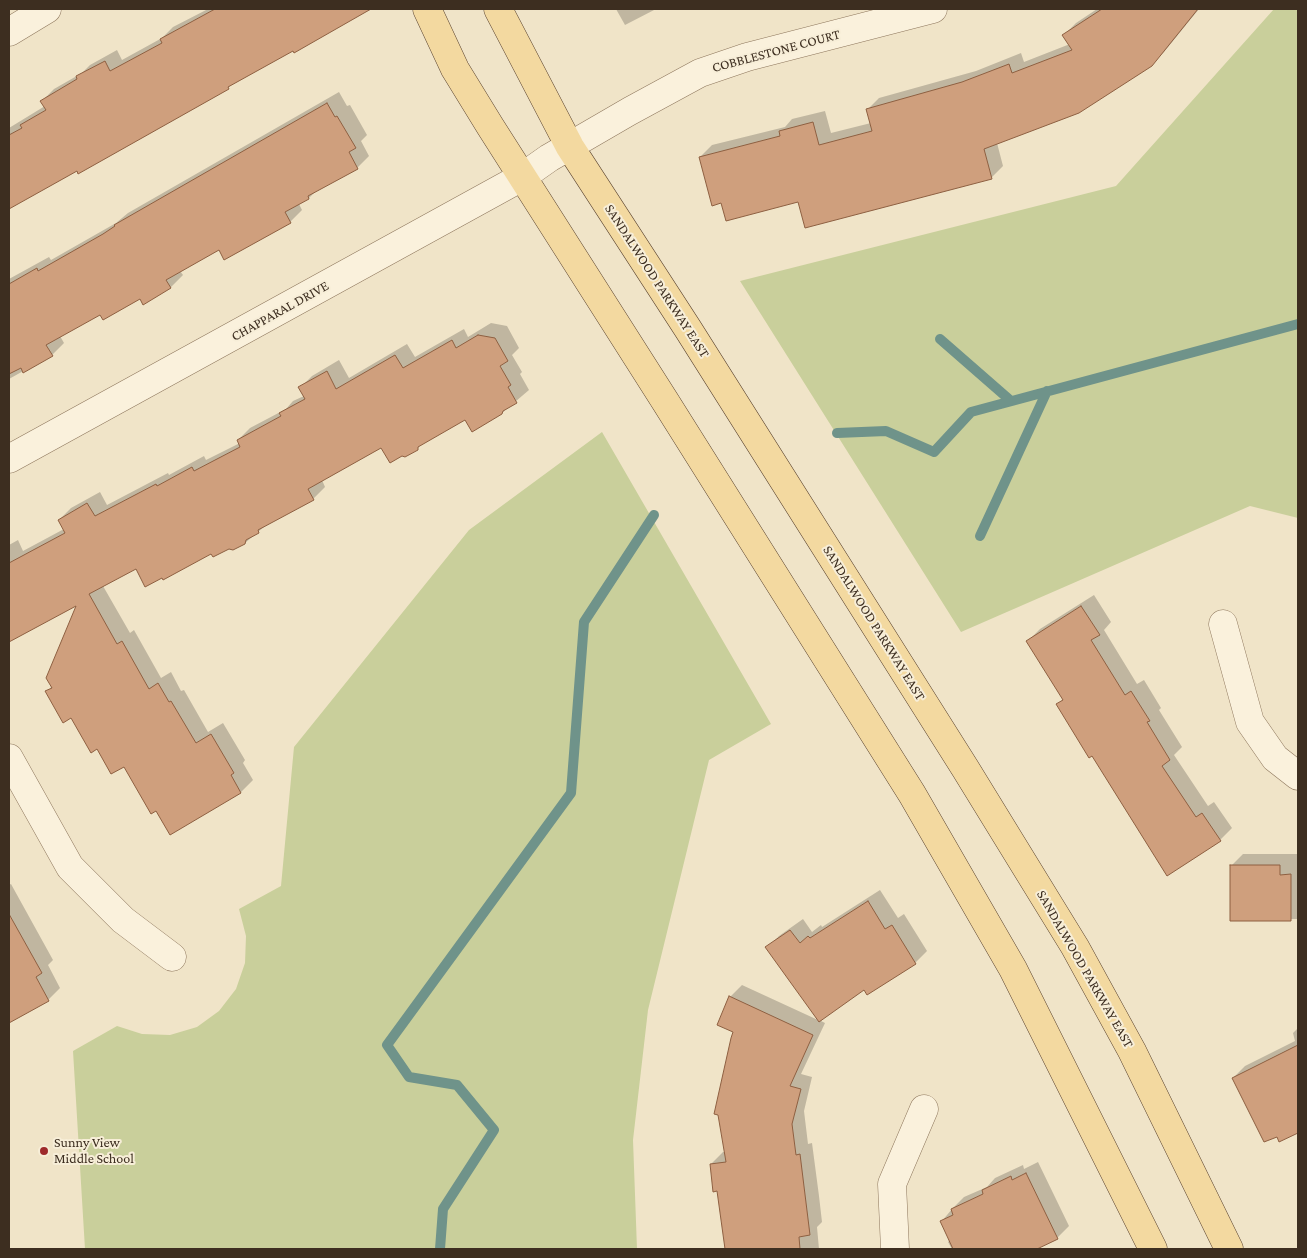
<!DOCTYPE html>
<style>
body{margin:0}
#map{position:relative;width:1307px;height:1258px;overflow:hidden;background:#f0e4c8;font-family:"Crimson Pro",serif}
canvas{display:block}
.frame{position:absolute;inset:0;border:10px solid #3d2e20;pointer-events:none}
</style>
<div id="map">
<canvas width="1307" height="1258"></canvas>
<div class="frame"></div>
</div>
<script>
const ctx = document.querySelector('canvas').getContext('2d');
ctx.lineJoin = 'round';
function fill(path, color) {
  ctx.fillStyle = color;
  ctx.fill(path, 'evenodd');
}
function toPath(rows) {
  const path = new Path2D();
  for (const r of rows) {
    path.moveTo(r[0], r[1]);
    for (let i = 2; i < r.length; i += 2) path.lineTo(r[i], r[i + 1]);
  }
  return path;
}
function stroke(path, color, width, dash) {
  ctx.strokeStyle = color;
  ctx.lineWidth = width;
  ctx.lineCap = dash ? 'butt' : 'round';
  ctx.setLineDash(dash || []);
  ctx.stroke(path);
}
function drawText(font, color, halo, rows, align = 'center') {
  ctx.font = font + ' "Crimson Pro",serif';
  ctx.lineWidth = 4;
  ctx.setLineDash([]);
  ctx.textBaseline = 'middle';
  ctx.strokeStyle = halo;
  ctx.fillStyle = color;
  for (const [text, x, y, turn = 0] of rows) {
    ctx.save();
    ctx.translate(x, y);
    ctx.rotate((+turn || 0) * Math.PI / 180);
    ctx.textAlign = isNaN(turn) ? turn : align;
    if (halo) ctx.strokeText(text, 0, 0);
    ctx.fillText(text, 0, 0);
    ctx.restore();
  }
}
fill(toPath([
 [1274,9,1298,9,1298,518,1250,506,961,632,740,281,1116,186],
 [602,432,771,724,709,760,648,1010,633,1140,637,1249,85,1249,73,1051,117,1026,142,1034,170,1035,197,1027,219,1011,236,989,245,963,246,936,239,909,281,886,294,747,469,530]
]), '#c9cf9b');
fill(toPath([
 [208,9,359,9,347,21,293,49,234,82,228,88,9,208,9,128,45,106,42,101,54,89,82,73,90,65,117,50,122,60,162,38,173,27],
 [616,9,656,9,625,25],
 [1097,9,1199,9,1164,52,1151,65,997,143,1003,166,991,178,799,201,722,202,700,157,712,145,785,127,792,119,825,111,831,133,871,123,867,110,879,98,976,71,1021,53,1024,62,1070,44,1064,35,1076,23],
 [339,92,347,106,350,105,367,135,361,141,369,156,357,168,317,190,309,198,299,204,302,210,290,222,219,249,180,271,183,275,171,287,140,297,101,313,60,336,64,343,52,355,9,379,9,279,49,257,51,260,116,223,128,213],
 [491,323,507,326,519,348,512,355,522,372,520,374,529,390,502,413,466,418,423,442,417,449,382,447,322,480,325,487,313,499,265,526,245,543,212,552,136,568,103,586,130,633,134,630,161,678,171,672,181,691,184,690,208,732,223,723,245,760,243,763,253,780,241,792,170,833,156,810,124,765,97,748,71,717,47,692,52,686,78,604,17,637,9,622,9,545,18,540,23,551,64,529,59,520,71,508,100,492,107,505,168,473,169,475,204,456,206,460,240,443,238,440,250,428,286,409,293,401,304,396,300,388,312,376,339,360,349,378,407,344,415,357,464,329,468,337],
 [1094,595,1111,622,1104,630,1137,684,1144,680,1161,708,1159,710,1182,747,1174,755,1208,806,1214,802,1232,828,1220,840,1092,755,1058,704,1063,699,1028,641,1040,629],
 [1243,854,1298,854,1298,919,1231,919,1231,866],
 [11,884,53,960,48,965,60,988,48,1000,9,1022,9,885],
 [880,890,898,918,904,914,927,951,915,963,865,988,819,1020,825,1023,801,1074,812,1077,804,1111,808,1144,812,1143,819,1196,822,1222,817,1227,819,1249,728,1249,726,1229,711,1164,723,1152,725,1152,735,1032,730,997,742,985,818,1020,767,948,779,936,803,919,812,932,821,925,822,927],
 [1298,1028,1298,1131,1280,1141,1233,1078,1245,1066,1295,1041,1293,1033],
 [1038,1162,1069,1226,1057,1238,1034,1249,952,1249,948,1242,950,1240,942,1221,952,1209,964,1197,987,1187,995,1178,1023,1165,1024,1169]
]), '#0003');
stroke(toPath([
 [940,339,1011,401],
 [837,433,886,431,934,452,971,412,1298,324],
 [980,536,1047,391],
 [440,1249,443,1209,494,1130,457,1085,409,1077,387,1045,571,793,584,622,654,515]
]), '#6f938a', 10);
const building = toPath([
 [215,9,371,9,294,53,293,51,228,87,229,89,78,174,77,171,9,209,9,135,22,128,20,125,46,110,40,101,77,79,76,76,105,61,110,71,162,43,160,39,215,9],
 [1102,9,1198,9,1152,66,1079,113,984,149,992,179,805,228,798,202,726,221,721,203,712,206,699,157,780,136,779,131,813,122,819,145,872,131,866,109,962,82,1009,64,1012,73,1072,50,1062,35,1102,9],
 [327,103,335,117,337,116,356,148,349,152,358,169,308,196,309,199,285,212,291,223,224,260,219,250,166,280,171,288,143,305,140,299,103,320,100,315,46,345,53,356,23,373,21,368,9,374,9,284,37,268,38,271,103,234,115,226,114,225,327,103],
 [478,335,495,338,508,361,500,366,511,385,508,387,517,403,503,411,502,414,472,432,465,420,418,447,418,450,405,457,402,456,390,463,381,448,308,489,314,500,258,530,259,533,246,540,245,544,233,550,229,549,213,557,211,554,163,580,162,578,145,587,136,569,89,594,117,644,122,641,149,689,158,683,169,702,171,701,196,743,211,734,234,773,231,775,241,793,170,835,156,811,151,814,124,767,111,774,97,749,91,753,71,718,63,723,45,691,52,688,46,678,76,606,9,642,9,563,65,533,58,520,87,503,95,516,156,484,157,486,192,467,194,471,240,447,237,440,281,416,279,413,305,399,298,387,327,371,336,389,395,355,403,368,452,340,456,348,478,335],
 [1081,606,1100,635,1091,640,1125,695,1131,691,1150,721,1147,722,1170,760,1162,766,1196,817,1202,813,1221,841,1167,876,1092,756,1089,758,1056,704,1063,700,1026,641,1081,606],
 [1230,865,1280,865,1280,875,1291,874,1291,921,1230,921,1230,865],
 [868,901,885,929,892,925,916,964,867,995,864,990,819,1022,765,947,790,930,800,943,808,936,810,938,868,901],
 [9,914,42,973,36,977,49,1001,9,1023,9,914],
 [729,996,813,1035,790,1086,801,1089,792,1124,796,1155,800,1154,810,1235,799,1237,800,1249,725,1249,717,1191,713,1192,710,1164,726,1162,718,1115,714,1114,731,1038,733,1032,717,1025,729,996],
 [1298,1045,1298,1133,1279,1142,1277,1137,1264,1142,1232,1078,1298,1045],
 [1026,1173,1058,1239,1037,1249,953,1249,940,1221,953,1215,951,1209,983,1194,982,1190,1011,1176,1012,1180,1026,1173]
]);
fill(building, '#cf9f7d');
stroke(building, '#8d5f41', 1);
const minor = toPath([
 [9,32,47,9],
 [9,459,522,177,549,158,630,111,700,73,747,57,933,9],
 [1223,624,1250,722,1275,758,1298,776],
 [9,758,70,867,123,920,172,957],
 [895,1249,892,1184,924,1109]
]);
const major = toPath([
 [427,9,455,69,490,126,665,401,912,794,1013,969,1153,1249],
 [498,9,570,147,688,329,965,768,1075,947,1132,1051,1229,1249]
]);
stroke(minor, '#8d765c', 29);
stroke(major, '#5b4430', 29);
stroke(minor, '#faf1dc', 28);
stroke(major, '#f3d9a0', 28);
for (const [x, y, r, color] of [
 [44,1151,5,"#9e2a2b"]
]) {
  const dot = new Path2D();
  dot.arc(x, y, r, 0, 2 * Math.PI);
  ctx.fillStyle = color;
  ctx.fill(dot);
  stroke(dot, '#f7eed8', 2);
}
drawText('14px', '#3d2e20', '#f7eed8', [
 ["COBBLESTONE COURT",776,51,-15],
 ["SANDALWOOD PARKWAY EAST",657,281,57],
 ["CHAPPARAL DRIVE",280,311,-29],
 ["SANDALWOOD PARKWAY EAST",874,623,58],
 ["SANDALWOOD PARKWAY EAST",1085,969,60]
]);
drawText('14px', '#3d2e20', '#f7eed8', [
 ["Sunny View",54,1143],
 ["Middle School",54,1159]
], 'left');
</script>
